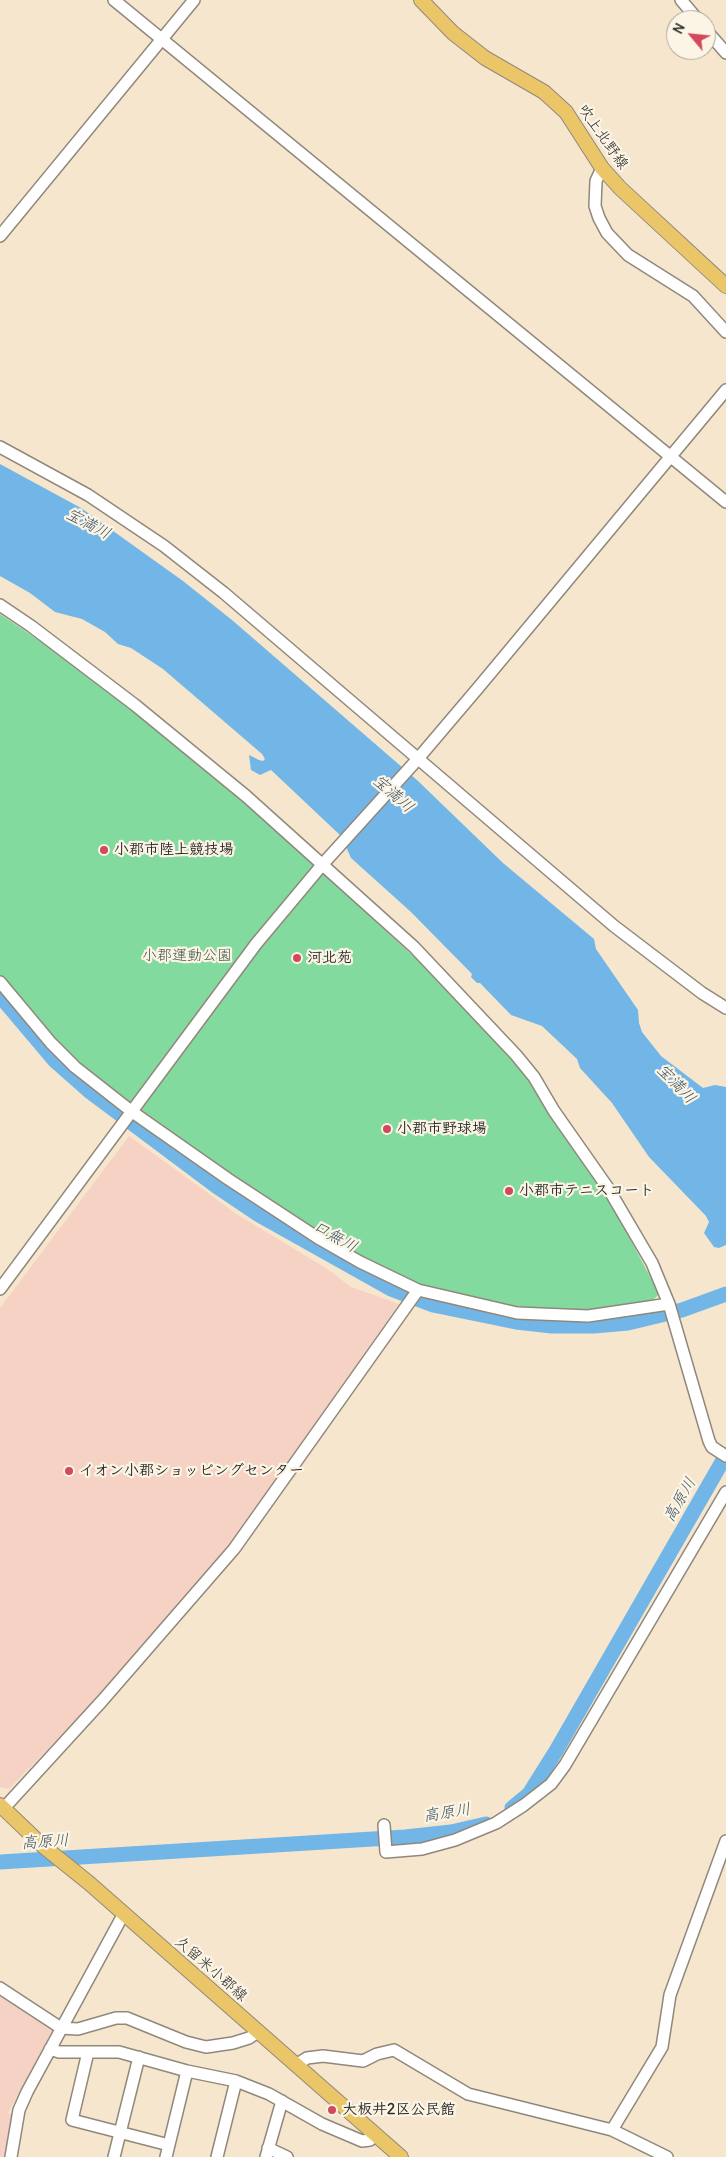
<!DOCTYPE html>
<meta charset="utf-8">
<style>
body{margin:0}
#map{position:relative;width:726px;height:2157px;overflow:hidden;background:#f6e6cd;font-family:Delius,sans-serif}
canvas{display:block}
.north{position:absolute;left:666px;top:10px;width:50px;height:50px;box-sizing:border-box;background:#fcf5e5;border:1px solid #a8a49b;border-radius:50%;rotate:298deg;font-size:14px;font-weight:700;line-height:20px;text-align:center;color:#2b2b2b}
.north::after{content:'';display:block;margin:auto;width:18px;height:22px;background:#d1495b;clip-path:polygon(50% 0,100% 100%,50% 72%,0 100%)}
</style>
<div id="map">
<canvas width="726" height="2157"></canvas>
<div class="north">N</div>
</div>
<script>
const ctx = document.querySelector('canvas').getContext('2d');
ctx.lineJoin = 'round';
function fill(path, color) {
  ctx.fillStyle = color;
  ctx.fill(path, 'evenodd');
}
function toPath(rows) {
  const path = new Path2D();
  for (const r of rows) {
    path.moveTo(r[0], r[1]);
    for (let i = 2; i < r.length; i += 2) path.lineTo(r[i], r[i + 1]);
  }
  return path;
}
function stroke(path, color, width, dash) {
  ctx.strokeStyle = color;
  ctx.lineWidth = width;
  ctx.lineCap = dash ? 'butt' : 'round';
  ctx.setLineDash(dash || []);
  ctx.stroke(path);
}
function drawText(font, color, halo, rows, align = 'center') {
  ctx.font = font + ' Delius,"Klee One",sans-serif';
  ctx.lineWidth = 4.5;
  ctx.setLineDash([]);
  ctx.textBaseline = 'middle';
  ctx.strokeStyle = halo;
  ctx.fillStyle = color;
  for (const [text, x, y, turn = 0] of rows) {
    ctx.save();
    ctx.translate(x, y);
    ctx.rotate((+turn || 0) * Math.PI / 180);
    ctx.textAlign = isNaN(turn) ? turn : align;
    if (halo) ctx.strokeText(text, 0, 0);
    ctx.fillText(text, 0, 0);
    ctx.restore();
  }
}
fill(toPath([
 [129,1136,238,1215,326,1268,351,1287,399,1304,228,1546,84,1712,9,1789,0,1787,0,1308],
 [0,1993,54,2027,8,2113,14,2115,7,2157,0,2157]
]), '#f5d2c3');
fill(toPath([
 [0,614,59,654,175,744,249,805,450,990,524,1072,587,1163,624,1227,659,1294,650,1303,588,1313,514,1309,427,1289,358,1254,335,1245,228,1178,84,1070,55,1042,0,978]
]), '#82da9e');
fill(toPath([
 [0,464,81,508,183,581,232,620,418,781,503,863,594,939,596,949,638,1010,639,1023,642,1032,661,1056,703,1088,715,1085,726,1087,726,1245,719,1248,714,1247,704,1233,709,1222,706,1216,649,1157,612,1103,580,1068,577,1059,542,1026,511,1015,480,983,477,983,471,977,472,974,411,912,351,858,341,836,271,770,260,775,251,770,249,755,259,760,263,761,265,759,262,754,163,669,131,648,118,644,105,632,82,619,55,612,30,593,0,576]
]), '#72b6e8');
stroke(toPath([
 [0,996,55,1061,89,1091,216,1186,259,1215,391,1289,433,1305,516,1322,552,1326,594,1326,628,1323,682,1310,726,1294],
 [512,1808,529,1794,556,1751,726,1455],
 [0,1862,405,1837,451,1832,486,1824]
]), '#72b6e8', 15);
const minor = toPath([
 [114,0,726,502],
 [681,0,698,20],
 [706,30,726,53],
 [602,168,596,181,595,206,599,218,607,233,628,255,693,296,726,332],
 [0,236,194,0],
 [0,447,88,495,164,546,224,593,614,926,702,993,726,1008],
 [0,605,31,626,135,705,246,796,414,947,516,1055,534,1077,554,1111,608,1188,652,1263,669,1304,709,1441,712,1447,726,1456],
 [0,982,51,1043,75,1067,131,1111,228,1179,318,1238,360,1262,418,1290,517,1313,588,1316,669,1304],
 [0,1289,256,944,322,865,416,761,478,688,726,390],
 [4,1808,102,1701,234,1549,418,1290],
 [384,1825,386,1852,422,1849,455,1840,496,1823,524,1805,551,1784,565,1765,726,1492],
 [0,1988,61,2028,78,2029,116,2018,127,2018,186,2042,206,2047,233,2043,249,2038,258,2032],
 [50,2049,59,2052,119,2052,187,2071,236,2081,269,2094,322,2124,362,2141,370,2140,374,2134],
 [88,2052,72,2120,169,2145],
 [296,2065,307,2058,323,2056,363,2061,377,2054,394,2050,468,2094,612,2130,667,2157],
 [612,2130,662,2047,670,1995,726,1841],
 [268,2148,287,2157],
 [11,2157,19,2110,27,2092,123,1915],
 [114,2157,139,2057],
 [166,2157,187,2071],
 [217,2157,236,2081],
 [266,2157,282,2101]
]);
const major = toPath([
 [421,0,453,33,485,58,544,92,566,112,602,168,620,188,726,286],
 [0,1805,43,1846,89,1883,401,2157]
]);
stroke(minor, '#90887c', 14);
stroke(major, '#90887c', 16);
stroke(minor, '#fff', 11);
stroke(major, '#eac669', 14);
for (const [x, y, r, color] of [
 [104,850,5,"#d1495b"],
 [297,958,5,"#d1495b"],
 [387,1129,5,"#d1495b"],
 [509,1191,5,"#d1495b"],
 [69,1471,5,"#d1495b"],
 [332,2110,5,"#d1495b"]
]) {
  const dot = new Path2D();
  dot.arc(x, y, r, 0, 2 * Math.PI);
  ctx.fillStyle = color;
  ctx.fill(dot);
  stroke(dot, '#fcf5e5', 2);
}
drawText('15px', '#2b2b2b', '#fcf5e5', [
 ["吹上北野線",603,137,55],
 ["久留米小郡線",211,1969,41]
]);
drawText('bold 15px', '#2b2b2b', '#fcf5e5', [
 ["小郡市陸上競技場",114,850],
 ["河北苑",307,958],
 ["小郡市野球場",397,1129],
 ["小郡市テニスコート",519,1191],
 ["イオン小郡ショッピングセンター",79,1471],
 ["大板井2区公民館",342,2110]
], 'left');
drawText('15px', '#415748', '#fcf5e5', [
 ["小郡運動公園",187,956]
]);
drawText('italic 16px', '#405564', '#fcf5e5', [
 ["宝満川",88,524,28],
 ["宝満川",393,794,41],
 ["宝満川",676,1084,46],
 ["口無川",335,1237,29],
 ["高原川",680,1500,-60],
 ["高原川",447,1813,-9],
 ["高原川",45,1842,-4]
]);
</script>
